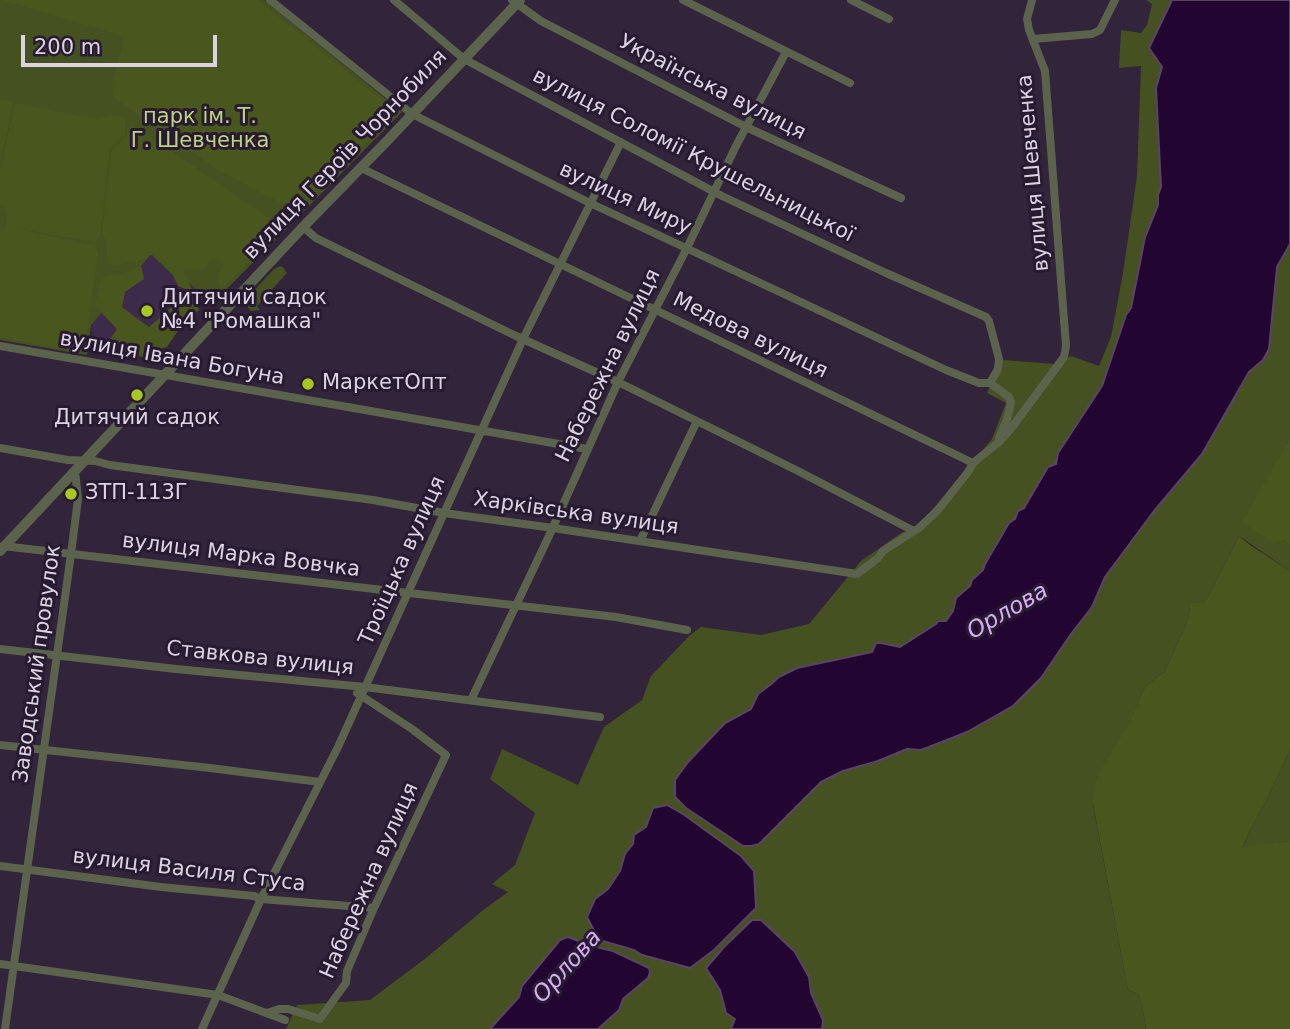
<!DOCTYPE html>
<meta charset="utf-8">
<style>
body{margin:0}
#map{position:relative;width:1290px;height:1029px;overflow:hidden;background:#32243b;font-family:"DejaVu Sans",sans-serif}
canvas{display:block}
.scale{position:absolute;left:21px;top:35px;width:196px;height:32px;box-sizing:border-box;border:4px solid #dcd3e2;border-top:0;padding-left:9px;font-size:21px;line-height:24px;white-space:nowrap;color:#dcd3e2;-webkit-text-stroke:5px #281b31;paint-order:stroke}
</style>
<div id="map">
<canvas width="1290" height="1029"></canvas>
<div class="scale">200 m</div>
</div>
<script>
const ctx = document.querySelector('canvas').getContext('2d');
ctx.lineJoin = 'round';
function fill(path, color) {
  ctx.fillStyle = color;
  ctx.fill(path, 'evenodd');
}
function toPath(rows) {
  const path = new Path2D();
  for (const r of rows) {
    path.moveTo(r[0], r[1]);
    for (let i = 2; i < r.length; i += 2) path.lineTo(r[i], r[i + 1]);
  }
  return path;
}
function stroke(path, color, width, dash) {
  ctx.strokeStyle = color;
  ctx.lineWidth = width;
  ctx.lineCap = dash ? 'butt' : 'round';
  ctx.setLineDash(dash || []);
  ctx.stroke(path);
}
function drawText(font, color, halo, rows, align = 'center') {
  ctx.font = font + ' "DejaVu Sans",sans-serif';
  ctx.lineWidth = 6;
  ctx.setLineDash([]);
  ctx.textBaseline = 'middle';
  ctx.strokeStyle = halo;
  ctx.fillStyle = color;
  for (const [text, x, y, turn = 0] of rows) {
    ctx.save();
    ctx.translate(x, y);
    ctx.rotate((+turn || 0) * Math.PI / 180);
    ctx.textAlign = isNaN(turn) ? turn : align;
    if (halo) ctx.strokeText(text, 0, 0);
    ctx.fillText(text, 0, 0);
    ctx.restore();
  }
}
fill(toPath([
 [154,251,204,297,146,358,94,347,91,325]
]), '#3d2c49');
fill(toPath([
 [0,0,264,0,402,112,212,304,154,251,91,325,87,355,0,340],
 [1146,0,1172,0,1149,48,1162,67,1156,88,1161,187,1158,195,1158,205,1145,237,1131,308,1126,315,1102,386,1058,453,1056,464,1048,467,1024,508,1015,519,1009,523,985,564,983,570,972,580,970,586,956,598,953,611,946,621,936,624,900,647,881,643,872,652,779,677,770,685,758,694,751,709,725,723,688,762,675,780,675,797,759,844,821,782,843,771,878,761,907,749,922,750,967,732,978,725,1071,634,1092,607,1105,577,1154,511,1202,454,1249,372,1269,349,1277,267,1290,244,1290,436,1287,444,1284,540,1290,546,1290,571,1239,536,1206,601,1190,605,1188,620,1165,671,1145,687,1093,805,1128,990,1139,994,1144,1016,1146,1029,822,1029,823,1020,811,993,809,977,795,952,761,920,751,921,724,947,720,990,726,1013,735,1019,731,1029,598,1029,618,1010,623,999,648,978,649,968,613,951,592,946,568,937,522,986,519,997,490,1029,286,1029,297,1005,370,1000,426,958,482,911,508,892,492,884,515,865,535,813,490,779,502,749,578,785,604,727,642,700,651,676,689,636,701,627,761,635,809,624,861,561,901,533,921,523,992,439,1006,403,987,393,1003,360,1055,364,1071,356,1099,366,1111,337,1123,273,1137,176,1141,66,1119,68,1121,30,1141,33,1147,25,1152,4],
 [653,808,683,814,741,856,754,871,673,963,642,955,634,950,599,940,595,899,608,889,620,871,625,854,633,844,634,835,646,827],
 [280,266,283,267,287,273,257,306,260,310,251,311,246,305,249,296,274,269],
 [1290,750,1290,841,1243,848,1249,832,1266,801]
]), '#455121');
fill(toPath([
 [2,0,258,0,395,110,389,120,299,209,285,205,218,170,114,98,112,83,123,45,123,36],
 [0,100,13,102,0,164],
 [15,103,95,119,109,116,121,116,125,119,125,135,110,150,100,235,98,239,94,242,15,228,95,246,98,253,84,352,0,338,0,233,6,226,7,218,5,209,0,204,0,172],
 [133,125,272,220,276,232,221,291,218,277,224,261,212,259,203,270,183,270,193,292,178,286,173,275,152,255,147,256,143,260,113,266,107,263,107,243,102,234,111,151,127,135,127,128],
 [141,265,144,279,125,292,122,307,138,319,149,327,177,303,183,307,197,303,199,310,181,326,167,347,159,349,149,363,138,354,104,348,117,329,95,306,100,282,105,276,130,271],
 [1290,436,1290,546,1284,540,1273,543,1242,522,1287,444],
 [1239,536,1250,545,1290,571,1290,750,1266,801,1249,832,1243,847,1290,841,1290,1029,1146,1029,1144,1016,1139,994,1128,990,1093,804,1094,787,1100,771,1126,729,1145,687,1165,671,1188,620,1190,604,1206,601]
]), '#49561e');
const water = toPath([
 [1172,0,1290,0,1290,244,1277,267,1269,349,1263,360,1249,372,1202,454,1154,511,1105,577,1092,607,1071,634,1041,678,1013,706,967,732,952,738,921,750,907,749,878,761,843,771,821,782,759,844,751,846,743,846,686,808,675,797,675,780,688,762,725,723,751,709,758,694,770,685,779,677,797,668,872,652,876,643,881,643,900,647,936,624,938,621,946,621,953,611,956,598,970,586,972,580,983,570,985,564,1009,523,1015,519,1018,511,1024,508,1048,467,1056,464,1058,453,1102,386,1126,315,1131,308,1145,237,1158,205,1158,195,1161,187,1156,88,1162,67,1149,48,1172,0],
 [667,805,683,814,741,856,754,871,756,908,714,950,690,968,642,955,634,950,599,940,587,917,595,899,608,889,620,871,625,854,633,844,634,835,646,827,653,808,667,805],
 [752,920,761,920,795,952,809,977,811,993,823,1020,822,1029,731,1029,735,1019,726,1013,720,990,706,968,724,947,752,920],
 [568,937,592,946,613,951,649,968,650,972,648,978,623,999,619,1010,598,1029,490,1029,519,997,522,986,560,940,568,937]
]);
fill(water, '#220631');
stroke(water, '#5a4466', 2);
stroke(toPath([
 [270,0,412,114,590,203,946,370,979,383,990,383],
 [394,0,464,59,722,196,886,273,986,317,989,321,999,359,998,369,990,383],
 [512,0,541,21,746,127,901,198],
 [683,0,850,83],
 [851,0,889,19],
 [1033,39,1092,34,1100,30,1115,0],
 [361,168,973,463],
 [303,227,316,238,516,336,618,382,798,471,914,531],
 [0,346,587,449],
 [990,383,1009,397,1011,403,1007,419,999,438],
 [0,448,68,460,95,461,110,465,373,500,444,513,553,528,857,574,878,558,883,551,919,528,938,510,968,472,973,463,999,442,1010,430,1064,357,1066,346,1045,71,1029,30,1027,19,1032,0],
 [640,541,697,421],
 [3,546,616,617,687,630],
 [0,649,176,669,365,687,600,717],
 [471,700,549,536,618,382,687,248,736,146,786,52],
 [0,745,210,768,320,782],
 [0,866,161,887,254,896,261,899,374,908],
 [0,964,218,995,285,1020],
 [267,1013,279,1009,288,1009,320,1019,335,998,346,983,347,971,374,908,446,755,412,729,357,693],
 [5,1029,71,554,78,499,75,471],
 [202,1029,261,899,338,747,523,339,621,142]
]), '#5c634c', 8);
stroke(toPath([
 [0,551,303,227,387,141,520,0]
]), '#5c634c', 10);
for (const [x, y, r, color] of [
 [147,311,7,"#a7c81f"],
 [308,384,7,"#a7c81f"],
 [137,395,7,"#a7c81f"],
 [71,494,7,"#a7c81f"]
]) {
  const dot = new Path2D();
  dot.arc(x, y, r, 0, 2 * Math.PI);
  ctx.fillStyle = color;
  ctx.fill(dot);
  stroke(dot, '#281b31', 2.5);
}
drawText('21px', '#dcd3e2', '#281b31', [
 ["Українська вулиця",712,88,27],
 ["вулиця Героїв Чорнобиля",346,155,-46],
 ["вулиця Соломії Крушельницької",693,156,27],
 ["вулиця Шевченка",1034,173,-95],
 ["вулиця Миру",625,199,25],
 ["Медова вулиця",750,336,26],
 ["вулиця Івана Богуна",172,359,10],
 ["Набережна вулиця",609,366,-64],
 ["Харківська вулиця",576,514,8],
 ["вулиця Марка Вовчка",241,556,7],
 ["Троїцька вулиця",403,561,-66],
 ["Ставкова вулиця",260,659,6],
 ["Заводський провулок",38,664,-82],
 ["вулиця Василя Стуса",189,871,7],
 ["Набережна вулиця",370,881,-66]
]);
drawText('21px', '#bdd37f', '#281b31', [
 ["парк ім. Т.",200,118],
 ["Г. Шевченка",200,142]
]);
drawText('21px', '#dcd3e2', '#281b31', [
 ["Дитячий садок",161,299],
 ["№4 \"Ромашка\"",161,323],
 ["МаркетОпт",322,384],
 ["Дитячий садок",137,419,"center"],
 ["ЗТП-113Г",85,494]
], 'left');
drawText('italic 23px', '#d7acf5', '#281b31', [
 ["Орлова",1008,612,-30],
 ["Орлова",568,967,-48]
]);
</script>
